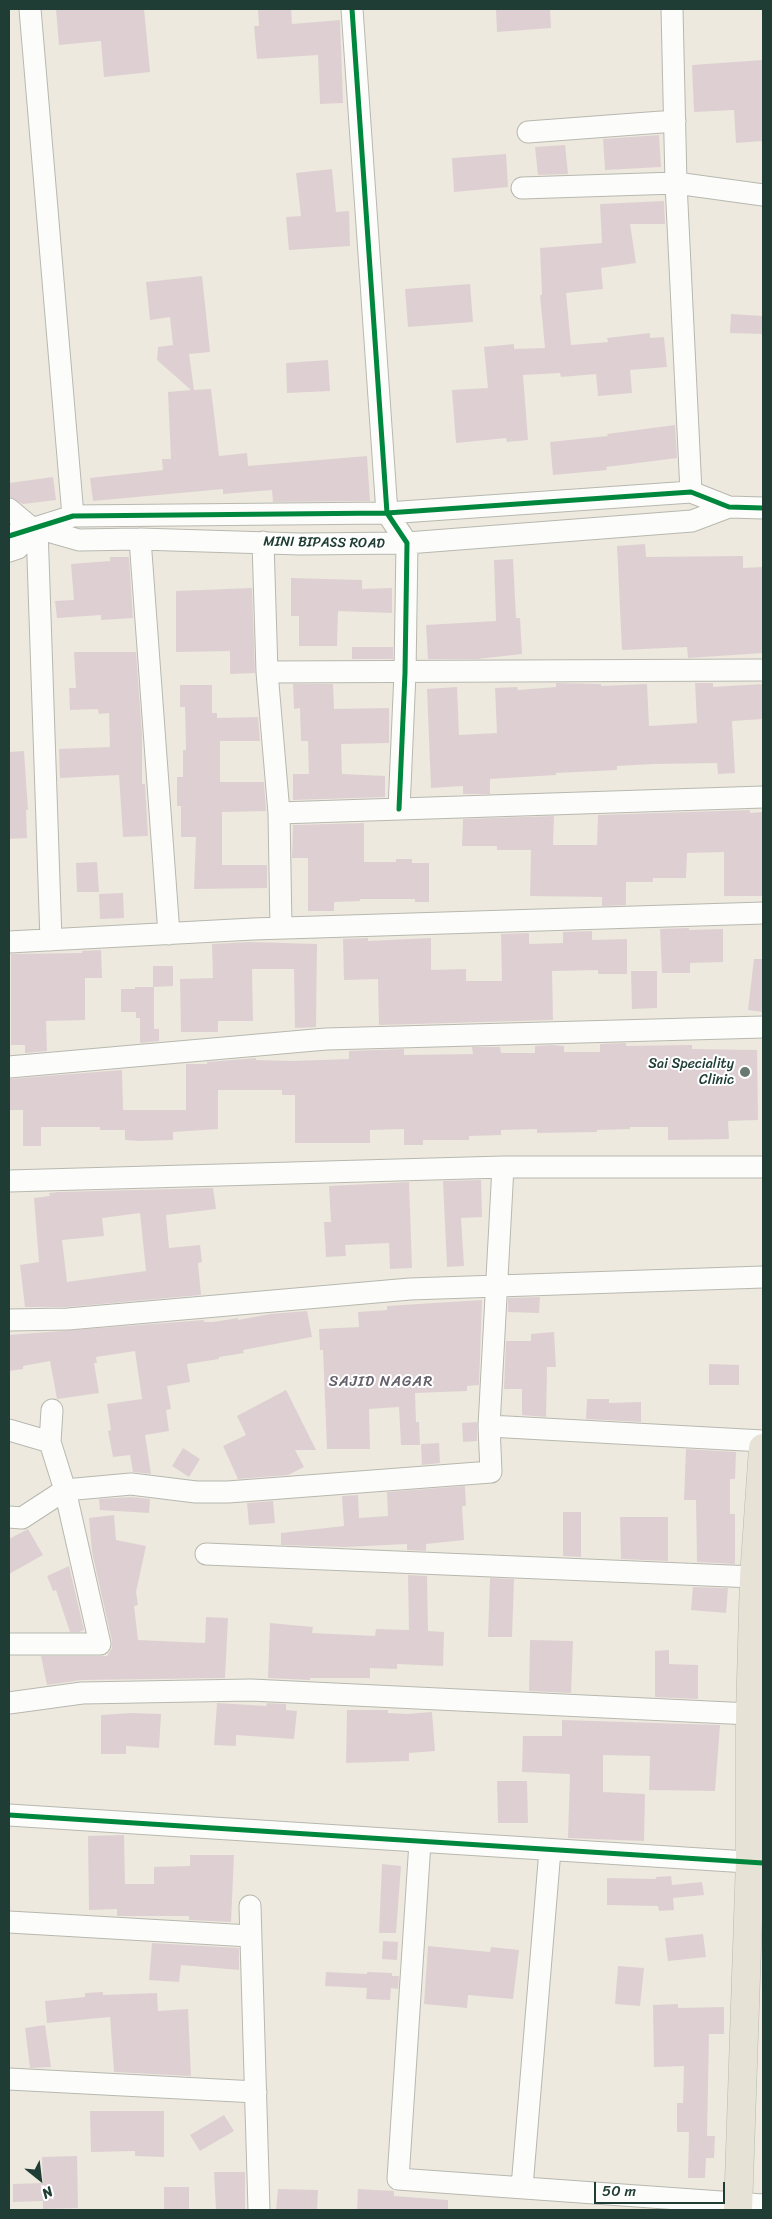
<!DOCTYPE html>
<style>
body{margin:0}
#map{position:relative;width:772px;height:2219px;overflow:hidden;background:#ede9de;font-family:Sriracha,sans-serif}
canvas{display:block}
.frame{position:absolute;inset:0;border:10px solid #1f3d34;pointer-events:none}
.north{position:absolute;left:15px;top:2154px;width:50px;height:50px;-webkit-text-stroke:4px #fff;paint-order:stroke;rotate:151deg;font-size:14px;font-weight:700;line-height:20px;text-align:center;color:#1f3d34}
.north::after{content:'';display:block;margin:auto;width:18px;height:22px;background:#1f3d34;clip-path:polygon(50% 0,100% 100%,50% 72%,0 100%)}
.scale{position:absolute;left:594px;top:2182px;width:131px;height:22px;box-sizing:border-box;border:2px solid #1f3d34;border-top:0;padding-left:6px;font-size:15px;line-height:18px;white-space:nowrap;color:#1f3d34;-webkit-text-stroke:4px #fff;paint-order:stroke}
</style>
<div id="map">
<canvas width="772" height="2219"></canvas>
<div class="frame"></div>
<div class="north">N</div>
<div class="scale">50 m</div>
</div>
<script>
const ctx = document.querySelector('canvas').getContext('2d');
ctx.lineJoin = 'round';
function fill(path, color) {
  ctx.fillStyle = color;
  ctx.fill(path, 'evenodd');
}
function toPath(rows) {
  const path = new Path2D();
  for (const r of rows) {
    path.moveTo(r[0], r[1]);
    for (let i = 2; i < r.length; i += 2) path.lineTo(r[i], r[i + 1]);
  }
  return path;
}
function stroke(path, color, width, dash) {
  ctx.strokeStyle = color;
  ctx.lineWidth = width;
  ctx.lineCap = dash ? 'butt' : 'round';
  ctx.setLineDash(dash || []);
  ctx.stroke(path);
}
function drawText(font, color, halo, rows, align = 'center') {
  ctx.font = font + ' Sriracha,sans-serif';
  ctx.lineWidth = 4;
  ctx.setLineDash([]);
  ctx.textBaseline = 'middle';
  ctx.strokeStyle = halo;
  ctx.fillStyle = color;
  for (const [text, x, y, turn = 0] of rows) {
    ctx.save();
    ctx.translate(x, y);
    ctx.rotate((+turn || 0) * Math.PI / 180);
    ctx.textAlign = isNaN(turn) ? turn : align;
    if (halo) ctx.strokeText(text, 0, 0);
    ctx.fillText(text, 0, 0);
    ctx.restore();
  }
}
fill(toPath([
 [56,9,144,9,150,72,104,77,101,41,59,45],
 [258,9,291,9,292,24,340,20,343,103,320,104,318,55,257,59,254,26,259,26],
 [496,9,550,9,551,28,497,32],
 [763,60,763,141,736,143,734,110,694,112,692,65],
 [659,135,661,167,605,170,603,139],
 [565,145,568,174,538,175,535,147],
 [506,154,508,187,454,192,452,158],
 [332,169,336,212,349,211,350,246,289,250,286,217,301,216,296,173],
 [664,201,665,224,630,224,636,263,601,268,603,289,566,293,571,345,608,342,607,338,650,333,650,338,664,337,667,367,630,370,632,393,598,396,596,374,561,377,560,373,523,375,528,440,507,442,506,438,456,443,452,390,488,388,484,347,514,344,514,349,545,348,540,295,542,295,540,248,602,243,600,204],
 [202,276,210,352,189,354,194,390,211,389,219,456,247,453,248,466,367,456,370,501,273,502,272,490,223,494,223,489,93,501,90,478,163,470,162,459,171,459,168,392,191,390,157,360,158,347,173,345,170,317,150,320,146,282],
 [470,284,473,322,408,327,405,289],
 [731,314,763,316,763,334,730,333],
 [328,360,330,391,287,393,286,363],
 [675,425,677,458,606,467,607,470,553,475,550,442,608,436,607,434],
 [53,477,56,500,23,504,9,497,9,483],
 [645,544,646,557,743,556,743,568,763,567,763,653,688,658,687,647,622,650,617,546],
 [110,557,129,557,133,618,101,620,101,615,57,618,55,601,74,600,71,564,110,561],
 [513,559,516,618,520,618,522,654,477,659,428,659,426,625,496,621,494,560],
 [291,578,362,580,362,589,392,588,392,613,338,611,337,646,299,646,299,616,291,616],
 [252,588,255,673,230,674,230,651,176,652,176,591],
 [352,647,393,647,393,659,352,659],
 [74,652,136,652,142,734,142,784,145,784,148,836,123,837,119,775,60,778,59,749,110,747,109,713,99,714,98,709,70,710,69,688,76,688],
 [556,683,601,684,601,686,647,684,649,726,697,723,695,683,713,683,713,687,763,684,763,719,732,721,735,773,718,774,717,763,654,764,617,766,617,770,556,773,556,775,490,779,490,794,463,794,463,786,431,788,427,689,457,687,459,735,497,733,495,688,517,687,518,690,556,687],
 [293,684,333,684,334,709,389,708,389,743,341,744,342,774,385,776,385,797,293,800,293,774,309,774,308,741,301,741,300,708,294,709],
 [180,685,212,685,212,713,217,713,217,718,258,717,260,741,220,741,220,782,264,782,266,811,222,812,222,865,267,865,267,888,194,889,196,837,181,837,181,806,177,806,177,777,183,777,183,750,186,750,185,707,180,707],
 [24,751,28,810,26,810,27,838,9,839,9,752],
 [750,810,750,813,763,812,763,896,724,896,724,852,687,853,686,878,653,878,653,882,626,882,626,905,602,906,602,897,530,896,531,850,497,850,497,846,462,846,463,819,554,816,553,845,597,845,598,815],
 [364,823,364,862,396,862,396,859,412,859,412,863,429,863,429,902,415,902,415,899,360,899,360,901,334,902,334,911,308,911,308,858,292,858,293,825],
 [97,862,99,892,77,892,76,863],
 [123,893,124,918,100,919,99,894],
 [689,928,689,930,723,929,723,962,690,963,690,973,662,973,660,929],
 [592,931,592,940,627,939,627,974,598,974,598,970,552,971,553,1020,379,1025,378,979,344,980,343,939,368,938,368,941,431,938,431,970,466,969,466,981,502,981,501,934,529,933,529,944,563,943,563,932],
 [250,942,317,944,316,1027,295,1028,294,969,252,969,253,1021,218,1021,218,1032,181,1032,180,979,213,978,212,944],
 [101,950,102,978,85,978,85,1020,46,1021,47,1051,25,1053,25,1045,11,1045,11,954,82,953,82,951],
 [754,959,763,959,763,1012,748,1010],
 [153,966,173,966,173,986,153,987],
 [631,971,657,971,657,1008,632,1009],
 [135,987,154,987,154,1029,159,1029,159,1041,140,1043,140,1018,136,1018,136,1012,121,1012,121,989,135,989],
 [626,1043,626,1046,692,1045,692,1049,757,1050,758,1120,728,1121,729,1139,668,1140,668,1127,630,1127,630,1129,597,1130,597,1132,537,1133,537,1129,501,1130,501,1135,469,1136,469,1140,423,1140,423,1145,404,1145,404,1129,370,1130,370,1143,295,1143,295,1095,282,1095,282,1090,218,1090,218,1129,173,1132,173,1140,140,1141,125,1140,125,1130,100,1130,100,1127,41,1127,41,1146,23,1146,23,1110,9,1110,9,1079,122,1070,123,1110,186,1110,186,1064,207,1064,207,1062,256,1058,256,1060,293,1061,349,1059,349,1051,404,1049,404,1055,473,1054,472,1047,500,1047,501,1053,535,1053,535,1046,553,1045,564,1046,564,1052,600,1052,600,1044],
 [481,1180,482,1217,461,1218,464,1266,447,1267,443,1181],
 [409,1182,412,1268,390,1269,389,1243,345,1245,346,1256,326,1257,324,1222,331,1222,329,1186],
 [213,1188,216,1209,166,1215,169,1248,200,1245,202,1262,198,1263,201,1295,67,1307,25,1307,20,1265,39,1262,34,1198,50,1196,49,1193,58,1192],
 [140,1213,146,1271,67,1282,62,1240,104,1236,102,1218],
 [540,1297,539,1313,508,1312,508,1298],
 [482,1300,479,1385,467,1386,467,1391,415,1393,416,1422,419,1422,420,1445,401,1445,399,1407,369,1409,370,1449,327,1449,323,1350,320,1350,319,1329,359,1327,358,1312,387,1310,387,1306],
 [307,1311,312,1337,243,1350,244,1353,219,1357,219,1359,187,1364,190,1382,167,1386,171,1409,166,1410,169,1431,145,1435,151,1474,133,1472,130,1455,113,1457,108,1431,111,1430,107,1404,142,1399,135,1351,96,1357,97,1363,94,1363,99,1393,57,1399,50,1361,23,1366,23,1369,9,1371,9,1335,204,1320,204,1322,213,1322,238,1318,238,1320,270,1314],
 [554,1332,556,1367,547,1367,546,1417,522,1415,522,1389,504,1389,506,1341,531,1341,531,1334],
 [709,1364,739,1365,739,1385,709,1385],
 [286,1390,316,1450,295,1450,304,1467,288,1475,238,1479,223,1446,246,1435,237,1416],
 [587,1399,609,1399,609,1403,641,1402,641,1422,586,1419],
 [477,1422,477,1441,463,1442,462,1423],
 [439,1443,440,1463,422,1465,421,1444],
 [183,1448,200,1459,189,1477,172,1466],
 [686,1449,736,1452,735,1479,730,1479,730,1514,735,1514,735,1564,697,1562,696,1500,684,1500],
 [465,1486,466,1506,462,1506,464,1540,426,1544,426,1551,407,1550,407,1544,345,1547,281,1545,281,1533,344,1526,342,1496,358,1495,359,1518,388,1516,387,1492],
 [131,1497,150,1499,149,1513,100,1510,99,1499],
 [273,1501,275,1523,249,1525,247,1503],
 [563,1512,581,1512,581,1557,563,1556],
 [114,1515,116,1540,146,1546,136,1592,138,1605,134,1606,138,1640,205,1643,206,1617,228,1618,225,1678,82,1680,47,1685,41,1656,107,1656,112,1648,112,1641,92,1552,89,1518],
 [620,1517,668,1517,668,1561,621,1559],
 [28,1529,43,1555,9,1574,9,1539],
 [69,1566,84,1630,79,1632,70,1632,56,1590,53,1591,47,1576],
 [408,1575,427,1576,428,1631,444,1632,443,1666,397,1664,397,1669,370,1668,370,1678,310,1678,310,1680,268,1678,270,1623,313,1627,312,1633,375,1636,376,1629,409,1630],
 [490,1578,514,1579,512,1637,488,1637],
 [693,1587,728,1588,726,1613,691,1610],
 [530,1640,573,1641,571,1693,529,1691],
 [669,1650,669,1664,698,1665,698,1699,655,1697,655,1651],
 [217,1703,266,1706,267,1703,286,1704,286,1710,297,1711,294,1739,236,1735,236,1746,214,1745],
 [347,1710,388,1710,388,1713,407,1714,432,1712,435,1751,409,1753,409,1761,346,1763],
 [131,1713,161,1714,159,1748,126,1746,126,1754,101,1754,101,1715],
 [562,1720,720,1725,715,1791,649,1790,650,1756,603,1755,603,1792,645,1794,644,1841,568,1838,570,1774,522,1772,523,1736,562,1736],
 [497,1781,527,1781,528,1823,498,1823],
 [124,1835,125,1884,154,1884,154,1867,190,1866,190,1855,234,1855,231,1922,189,1920,189,1916,117,1916,117,1909,89,1910,88,1836],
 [382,1864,401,1866,396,1933,379,1933],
 [671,1876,672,1885,702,1882,704,1895,673,1898,674,1910,659,1911,658,1906,607,1905,607,1878,656,1879,656,1877],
 [703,1934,706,1957,668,1961,665,1938],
 [383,1941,398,1942,397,1960,382,1959],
 [152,1943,239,1948,239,1970,181,1965,179,1982,149,1980],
 [428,1946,490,1952,491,1947,519,1950,513,1999,468,1995,467,2008,424,2004],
 [618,1966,644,1968,640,2006,615,2004],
 [326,1972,367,1974,367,1972,392,1973,392,1976,399,1976,398,1989,391,1988,390,2000,366,1999,367,1988,325,1986],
 [103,1992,103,1995,157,1993,158,2011,188,2009,191,2076,114,2072,110,2017,47,2023,45,2001,85,1997,85,1993],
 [678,2004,678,2008,724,2007,724,2034,709,2034,707,2136,715,2136,714,2158,706,2158,705,2178,688,2178,689,2132,677,2132,677,2103,683,2103,684,2066,654,2067,653,2005],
 [45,2025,51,2067,30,2068,25,2028],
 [90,2111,164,2111,164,2157,135,2156,135,2151,91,2152],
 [224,2115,234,2131,200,2151,190,2135],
 [77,2156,78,2208,43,2209,43,2201,13,2202,13,2184,43,2183,42,2157],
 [214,2172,245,2172,245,2210,216,2210],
 [164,2187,189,2187,189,2210,164,2210],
 [278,2189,318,2190,317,2210,276,2210],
 [358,2189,394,2191,394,2196,448,2200,448,2210,357,2210]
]), '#ded0d2');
const minor = toPath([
 [30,9,73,516],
 [352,9,387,513,407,543,405,673,399,809],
 [672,9,676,183,691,492],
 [528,132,675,121],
 [522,188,676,183,763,195],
 [9,509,33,529,18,548,9,551],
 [37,528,79,540,140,539,300,544,407,543,692,521,729,507],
 [37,528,51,940],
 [9,536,73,516,387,513,691,492,729,507,763,508],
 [140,539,169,934],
 [263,542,267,672,279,813,281,928],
 [267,672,763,670],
 [279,813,763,797],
 [9,942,253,929,763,913],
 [9,1067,326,1039,763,1027],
 [503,1167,489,1426,763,1441],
 [9,1181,503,1167,763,1167],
 [9,1320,68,1319,410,1289,763,1277],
 [9,1430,50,1442],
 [9,1517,22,1518,65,1490,131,1484,196,1492,228,1492,491,1472,489,1426],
 [206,1554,754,1577],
 [9,1644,100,1644,65,1490,50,1442,52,1410],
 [9,1703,82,1693,251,1690,750,1714],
 [9,1815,763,1863],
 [420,1842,398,2179,763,2205],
 [250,1906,259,2210],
 [9,1922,250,1936],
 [9,2079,256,2092],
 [522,2187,550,1850]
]);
const major = toPath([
 [738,2210,750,1860,750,1714,754,1577,763,1448]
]);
stroke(minor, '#b8b8b0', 23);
stroke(major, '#b8b8b0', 29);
stroke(minor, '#fcfcfa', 21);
stroke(major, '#e7e2d6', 28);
stroke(toPath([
 [352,9,387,513,407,543,405,673,399,809],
 [9,536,73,516,387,513,691,492,729,507,763,508],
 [9,1815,763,1863]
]), '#00873e', 5);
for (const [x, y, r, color] of [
 [745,1072,6,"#677970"]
]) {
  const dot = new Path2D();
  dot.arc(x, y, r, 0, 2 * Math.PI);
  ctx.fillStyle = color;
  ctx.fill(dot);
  stroke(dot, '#fff', 2);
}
drawText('14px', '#1f3d34', '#fff', [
 ["MINI BIPASS ROAD",324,543,1]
]);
drawText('14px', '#1f3d34', '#fff', [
 ["Sai Speciality",734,1064],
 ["Clinic",734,1080]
], 'right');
ctx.letterSpacing = '1px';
drawText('15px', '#65616a', '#fff', [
 ["SAJID NAGAR",381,1382]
]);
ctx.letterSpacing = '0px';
</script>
